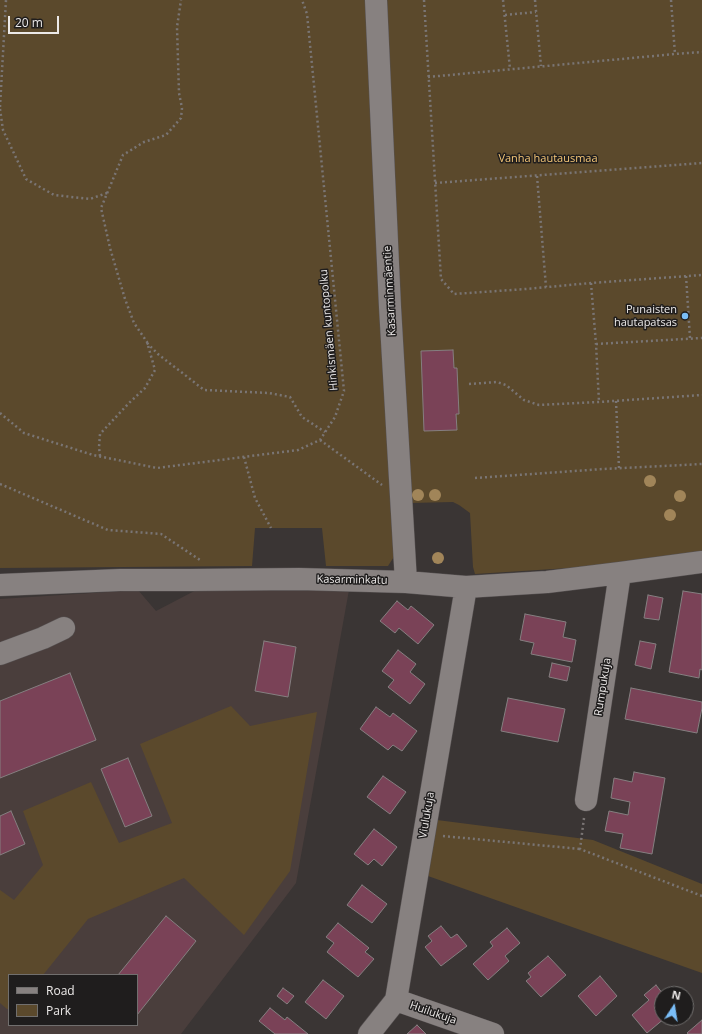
<!DOCTYPE html>
<meta charset="utf-8">
<style>
body{margin:0}
#map{position:relative;width:702px;height:1034px;overflow:hidden;background:#3a3534;font-family:"Open Sans",sans-serif}
canvas{display:block}
.legend{position:absolute;left:8px;top:974px;width:130px;height:52px;box-sizing:border-box;background:#1f1d1d;border:1px solid #716f6e;margin:0;padding:5px 7px;list-style:none;font-size:12px;color:#ece9e8}
.legend li{display:flex;align-items:center;gap:8px;height:20px}
.legend b{width:20px;border:1px solid #716f6e}
.north{position:absolute;left:654px;top:986px;width:40px;height:40px;box-sizing:border-box;background:#1f1d1d;border:1px solid #716f6e;border-radius:50%;rotate:12deg;font-size:11px;font-weight:700;line-height:16px;text-align:center;color:#ece9e8}
.north::after{content:'';display:block;margin:auto;width:14px;height:18px;background:#7abef8;clip-path:polygon(50% 0,100% 100%,50% 72%,0 100%)}
.scale{position:absolute;left:8px;top:16px;width:51px;height:18px;box-sizing:border-box;border:2px solid #ece9e8;border-top:0;padding-left:5px;font-size:12px;line-height:14px;white-space:nowrap;color:#ece9e8;-webkit-text-stroke:3px #1f1d1d;paint-order:stroke}
</style>
<div id="map">
<canvas width="702" height="1034"></canvas>
<ul class="legend">
<li><b style="height:5px;background:#878180"></b>Road</li>
<li><b style="height:11px;background:#5b492c"></b>Park</li>
</ul>
<div class="north">N</div>
<div class="scale">20 m</div>
</div>
<script>
const ctx = document.querySelector('canvas').getContext('2d');
ctx.lineJoin = 'round';
function fill(path, color) {
  ctx.fillStyle = color;
  ctx.fill(path, 'evenodd');
}
function toPath(rows) {
  const path = new Path2D();
  for (const r of rows) {
    path.moveTo(r[0], r[1]);
    for (let i = 2; i < r.length; i += 2) path.lineTo(r[i], r[i + 1]);
  }
  return path;
}
function stroke(path, color, width, dash) {
  ctx.strokeStyle = color;
  ctx.lineWidth = width;
  ctx.lineCap = dash ? 'butt' : 'round';
  ctx.setLineDash(dash || []);
  ctx.stroke(path);
}
function drawText(font, color, halo, rows, align = 'center') {
  ctx.font = font + ' "Open Sans",sans-serif';
  ctx.lineWidth = 3;
  ctx.setLineDash([]);
  ctx.textBaseline = 'middle';
  ctx.strokeStyle = halo;
  ctx.fillStyle = color;
  for (const [text, x, y, turn = 0] of rows) {
    ctx.save();
    ctx.translate(x, y);
    ctx.rotate((+turn || 0) * Math.PI / 180);
    ctx.textAlign = isNaN(turn) ? turn : align;
    if (halo) ctx.strokeText(text, 0, 0);
    ctx.fillText(text, 0, 0);
    ctx.restore();
  }
}
fill(toPath([
 [202,587,349,590,296,883,181,1034,0,1034,0,599,138,590,156,611],
 [9,975,137,975,137,1025,9,1025]
]), '#4a3e3c');
fill(toPath([
 [0,0,366,0,397,552,388,566,326,566,322,528,255,528,252,566,0,568],
 [386,0,702,0,702,551,585,567,475,574,473,567,470,513,459,505,453,502,409,503],
 [231,706,250,726,317,712,290,871,244,935,184,878,88,919,43,975,9,975,9,1009,7,1009,0,1003,0,890,14,900,43,865,23,811,91,782,119,843,172,823,140,744],
 [437,820,593,840,702,884,702,973,428,876]
]), '#5b492c');
const building = toPath([
 [453,350,454,368,457,368,459,414,456,414,457,430,424,431,421,351,453,350],
 [683,591,702,594,702,670,700,669,699,678,669,672,683,591],
 [648,595,663,598,659,620,644,618,648,595],
 [397,601,408,610,411,606,434,625,418,644,399,628,395,633,380,621,397,601],
 [525,614,566,622,563,637,576,640,572,662,531,654,534,643,520,640,525,614],
 [264,641,296,647,288,697,255,691,264,641],
 [640,641,656,644,651,669,635,665,640,641],
 [398,650,416,664,410,672,425,684,410,704,388,687,394,680,382,671,398,650],
 [552,663,570,667,567,681,549,677,552,663],
 [70,673,96,740,0,778,0,701,70,673],
 [631,688,702,702,702,708,697,733,625,719,631,688],
 [508,698,565,709,558,742,501,731,508,698],
 [376,707,390,717,393,713,417,731,402,751,393,745,388,750,360,729,376,707],
 [128,758,152,816,125,827,101,769,128,758],
 [634,772,665,778,652,854,620,848,623,834,605,831,609,811,628,815,630,802,611,798,614,778,632,782,634,772],
 [383,776,406,792,390,814,367,797,383,776],
 [11,811,25,844,0,855,0,816,11,811],
 [374,829,397,847,382,866,374,859,368,865,354,854,374,829],
 [362,885,387,904,372,923,347,905,362,885],
 [166,916,196,941,137,1015,137,975,118,975,166,916],
 [338,923,369,948,365,952,374,959,358,977,327,952,334,943,326,937,338,923],
 [441,926,451,938,457,934,467,946,441,966,425,947,432,941,428,936,441,926],
 [507,928,520,943,505,956,509,961,488,980,473,964,493,946,490,942,507,928],
 [548,956,566,975,541,997,526,981,531,977,528,973,548,956],
 [600,976,617,996,596,1016,578,996,600,976],
 [323,980,344,996,326,1019,305,1002,323,980],
 [656,985,663,994,662,994,662,1018,665,1018,647,1033,632,1015,649,1000,644,995,656,985],
 [283,988,294,996,287,1004,277,996,283,988],
 [270,1008,285,1020,287,1017,308,1034,275,1034,259,1021,270,1008],
 [702,1020,702,1034,688,1034,687,1033,702,1020],
 [417,1025,426,1034,407,1034,417,1025]
]);
fill(building, '#7a4257');
stroke(building, '#857f80', 1);
const minor = toPath([
 [376,0,390,307,406,582],
 [0,585,120,580,190,580,299,579,406,582,466,587,547,582,620,573,702,562],
 [0,654,43,638,64,628],
 [586,800,620,573],
 [396,1000,493,1034],
 [369,1034,396,1000,466,587]
]);
stroke(minor, '#565151', 23);
stroke(toPath([
 [424,0,441,279,454,294,526,289,591,283,702,275],
 [503,0,510,69],
 [535,0,541,66],
 [671,0,675,54],
 [505,15,536,12],
 [428,77,675,54,702,52],
 [0,107,6,0],
 [0,109,3,130,26,179,54,195,90,199,107,193],
 [537,176,546,287],
 [435,183,702,163],
 [686,276,690,338],
 [591,283,596,344,599,402],
 [147,343,159,355,185,375,204,390,269,393,290,397,302,417,325,432],
 [596,344,702,338],
 [469,384,497,382,506,385,524,400,539,405,599,402,702,395],
 [616,401,619,468],
 [0,413,24,433,93,455,157,468,298,450,320,440,335,417,344,391,307,14,302,0],
 [320,440,382,485],
 [100,456,99,447,100,434,129,403,145,388,155,370,147,342,134,323,125,299,110,248,101,208,123,155,144,142,166,135,181,118,182,108,179,93,177,27,181,0],
 [244,457,255,498,271,528],
 [475,478,603,469,702,464],
 [0,484,108,530,161,534,200,560],
 [584,818,580,849,702,896],
 [443,836,580,849]
]), '#7a7574', 2.5, [2, 3]);
stroke(minor, '#878180', 22);
ctx.fillStyle = '#a18559';
for (const [x, y] of [
 [650,481],
 [418,495],
 [435,495],
 [680,496],
 [670,515],
 [438,558]
]) {
  ctx.beginPath();
  ctx.arc(x, y, 6, 0, 2 * Math.PI);
  ctx.fill();
}
for (const [x, y, r, color] of [
 [685,316,4,"#7abef8"]
]) {
  const dot = new Path2D();
  dot.arc(x, y, r, 0, 2 * Math.PI);
  ctx.fillStyle = color;
  ctx.fill(dot);
  stroke(dot, '#1f1d1d', 1.5);
}
drawText('11px', '#f6c777', '#1f1d1d', [
 ["Vanha hautausmaa",548,159]
]);
drawText('11px', '#ece9e8', '#1f1d1d', [
 ["Kasarminmäentie",390,291,-93],
 ["Hinkismäen kuntopolku",329,330,-95],
 ["Kasarminkatu",352,580,1],
 ["Rumpukuja",603,687,-81],
 ["Viulukuja",427,815,-80],
 ["Huilukuja",433,1013,19]
]);
drawText('11px', '#ece9e8', '#1f1d1d', [
 ["Punaisten",677,310],
 ["hautapatsas",677,323]
], 'right');
</script>
